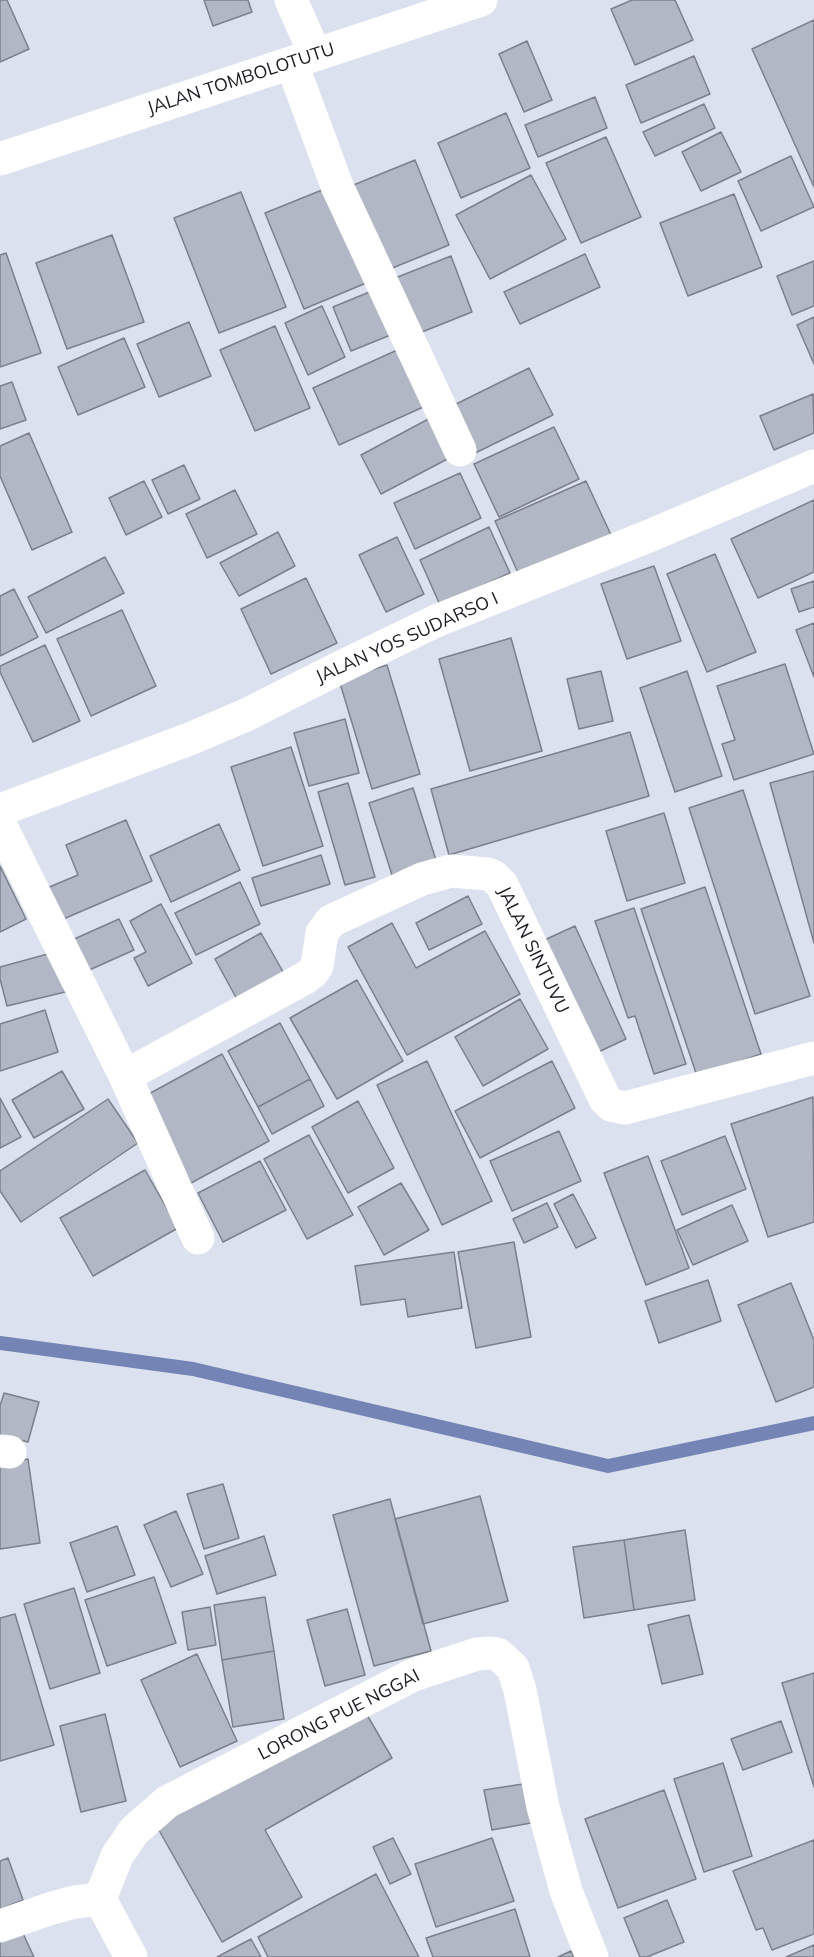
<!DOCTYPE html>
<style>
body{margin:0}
canvas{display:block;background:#dce1ef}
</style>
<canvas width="814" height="1957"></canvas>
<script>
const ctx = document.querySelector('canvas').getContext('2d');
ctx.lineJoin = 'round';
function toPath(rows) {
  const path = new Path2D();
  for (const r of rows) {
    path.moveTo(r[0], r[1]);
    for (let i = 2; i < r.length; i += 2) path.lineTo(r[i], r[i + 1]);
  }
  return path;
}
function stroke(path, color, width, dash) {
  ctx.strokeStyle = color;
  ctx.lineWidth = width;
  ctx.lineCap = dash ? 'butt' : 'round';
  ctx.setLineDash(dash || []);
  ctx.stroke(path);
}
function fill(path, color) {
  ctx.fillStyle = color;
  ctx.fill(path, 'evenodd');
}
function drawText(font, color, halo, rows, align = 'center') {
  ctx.font = font + ' Mulish,sans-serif';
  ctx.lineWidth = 6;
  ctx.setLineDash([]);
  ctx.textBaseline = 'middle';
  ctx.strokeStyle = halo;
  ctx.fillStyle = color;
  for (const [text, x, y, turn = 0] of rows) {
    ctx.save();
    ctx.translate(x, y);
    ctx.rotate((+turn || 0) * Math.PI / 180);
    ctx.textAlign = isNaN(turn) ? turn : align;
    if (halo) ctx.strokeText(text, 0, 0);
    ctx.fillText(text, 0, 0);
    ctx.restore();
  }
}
stroke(toPath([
 [0,1343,193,1369,608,1466,814,1423]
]), '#7484b4', 14);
const building = toPath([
 [0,0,7,0,29,49,0,62,0,0],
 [204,0,248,0,252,12,213,26,204,0],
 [632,0,675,0,693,40,635,65,611,9,632,0],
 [814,20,814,187,752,49,814,20],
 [527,41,552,100,524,112,499,54,527,41],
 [694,56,710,94,641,123,626,85,694,56],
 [595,97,607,128,538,157,525,125,595,97],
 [704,104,715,128,655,156,643,132,704,104],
 [506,113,530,168,461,198,438,143,506,113],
 [721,132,741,172,701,191,682,152,721,132],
 [606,137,641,217,581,243,546,163,606,137],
 [791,156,814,207,761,231,738,181,791,156],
 [415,160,449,245,385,271,351,186,415,160],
 [531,175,566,239,490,279,456,215,531,175],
 [332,186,371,281,304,309,265,213,332,186],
 [241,192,286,307,219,333,174,218,241,192],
 [734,194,762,267,688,296,660,223,734,194],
 [112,235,144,322,67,349,36,263,112,235],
 [6,253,41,353,0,367,0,255,6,253],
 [585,254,600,287,520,324,504,292,585,254],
 [451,256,472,312,412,336,390,280,451,256],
 [814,261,814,306,792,315,777,276,814,261],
 [379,288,398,332,351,351,333,307,379,288],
 [322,306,345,357,308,375,285,323,322,306],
 [814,317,814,364,797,325,814,317],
 [189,322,211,376,159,397,137,344,189,322],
 [275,326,310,408,255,431,220,350,275,326],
 [124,338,145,387,78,415,58,367,124,338],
 [404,347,430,404,339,445,313,388,404,347],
 [529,368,553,415,467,457,444,410,529,368],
 [12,382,26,420,0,429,0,386,12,382],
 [813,394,814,433,774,450,760,416,813,394],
 [434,416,455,455,381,494,361,455,434,416],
 [554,427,579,479,499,517,474,464,554,427],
 [29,433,72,532,32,550,0,476,0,446,29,433],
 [184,465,200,499,168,514,152,480,184,465],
 [460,473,481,518,415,549,394,503,460,473],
 [144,481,162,517,126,535,109,498,144,481],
 [586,481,611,535,519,575,495,521,586,481],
 [235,490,257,534,207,558,186,514,235,490],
 [814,500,814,572,758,598,731,539,814,500],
 [489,527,510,573,440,605,420,560,489,527],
 [278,532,295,566,239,596,220,563,278,532],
 [397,537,424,594,386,612,359,555,397,537],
 [715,554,756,652,707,672,667,574,715,554],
 [105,557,124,593,46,633,28,597,105,557],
 [654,566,681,641,627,659,601,584,654,566],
 [306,578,337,643,271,674,241,609,306,578],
 [814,581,814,607,799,612,791,589,814,581],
 [14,589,38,637,0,656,0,596,14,589],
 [122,610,156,686,91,716,57,639,122,610],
 [814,623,814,677,796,630,814,623],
 [511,638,542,751,470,771,439,659,511,638],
 [45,645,80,721,33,742,0,672,0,666,45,645],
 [785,664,814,754,734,780,722,744,735,740,717,686,785,664],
 [387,665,420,774,372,789,339,680,387,665],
 [601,671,613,721,579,729,567,679,601,671],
 [687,671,722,776,675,792,640,688,687,671],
 [345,719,359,773,309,786,294,733,345,719],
 [630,732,649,796,449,855,431,789,630,732],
 [291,747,323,846,263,866,231,767,291,747],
 [814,771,814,943,770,783,814,771],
 [348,783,375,877,345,885,318,792,348,783],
 [413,788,436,860,392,875,369,803,413,788],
 [743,790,810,996,755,1014,689,808,743,790],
 [664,813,685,883,627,901,606,831,664,813],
 [126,820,152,881,61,920,47,888,78,875,66,845,126,820],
 [219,824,240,870,171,902,150,856,219,824],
 [321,855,330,884,261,906,252,878,321,855],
 [0,866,26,919,0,932,0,866],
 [240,882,260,924,196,955,175,913,240,882],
 [705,887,761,1054,697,1076,641,909,705,887],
 [468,896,482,924,429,950,416,923,468,896],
 [161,904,192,963,148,986,134,958,146,952,130,921,161,904],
 [634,908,686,1064,654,1074,635,1016,628,1018,595,921,634,908],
 [119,919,134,950,87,971,72,940,119,919],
 [392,923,416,968,485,931,520,994,407,1055,348,947,392,923],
 [575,926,626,1039,592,1055,540,942,575,926],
 [261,933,286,977,239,1003,215,959,261,933],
 [55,952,65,992,7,1006,0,979,0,967,55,952],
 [357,980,403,1061,337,1099,290,1018,357,980],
 [520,999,548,1049,483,1086,455,1037,520,999],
 [45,1010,58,1052,0,1071,0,1024,45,1010],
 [280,1023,310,1079,258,1107,228,1051,280,1023],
 [222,1054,269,1141,191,1183,145,1096,222,1054],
 [427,1061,492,1201,442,1225,377,1085,427,1061],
 [552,1061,575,1108,480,1158,455,1111,552,1061],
 [62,1071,84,1109,34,1138,12,1100,62,1071],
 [310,1079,324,1106,272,1134,258,1107,310,1079],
 [813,1097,814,1222,768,1237,731,1124,813,1097],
 [0,1098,21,1137,0,1148,0,1098],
 [108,1099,138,1143,21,1222,0,1191,0,1171,108,1099],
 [358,1101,394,1168,348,1193,312,1127,358,1101],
 [559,1131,581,1181,512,1211,490,1161,559,1131],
 [309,1135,353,1215,307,1239,264,1159,309,1135],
 [725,1136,746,1189,682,1215,661,1161,725,1136],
 [648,1156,689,1268,646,1285,604,1173,648,1156],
 [260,1161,286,1210,223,1242,198,1193,260,1161],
 [145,1170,178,1228,93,1276,60,1218,145,1170],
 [401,1183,429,1230,384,1255,358,1207,401,1183],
 [573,1194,596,1238,576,1248,554,1204,573,1194],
 [547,1203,558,1227,524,1243,513,1219,547,1203],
 [732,1205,748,1241,693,1265,677,1230,732,1205],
 [514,1242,531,1337,476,1348,458,1252,514,1242],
 [454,1252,462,1308,408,1317,405,1299,361,1305,355,1266,454,1252],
 [708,1280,721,1321,659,1343,645,1301,708,1280],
 [791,1283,814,1340,814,1387,776,1402,738,1305,791,1283],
 [4,1393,39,1402,28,1442,0,1435,0,1406,4,1393],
 [28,1459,40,1543,0,1549,0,1464,28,1459],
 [223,1484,239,1538,204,1549,187,1494,223,1484],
 [480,1496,508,1601,423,1624,395,1519,480,1496],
 [390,1499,431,1651,374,1666,333,1515,390,1499],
 [176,1511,203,1574,171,1587,144,1525,176,1511],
 [117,1526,135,1575,87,1592,70,1543,117,1526],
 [685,1530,695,1600,634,1610,624,1540,685,1530],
 [264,1536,276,1575,217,1594,205,1556,264,1536],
 [624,1540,634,1610,584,1618,573,1547,624,1540],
 [154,1577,176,1643,107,1666,85,1600,154,1577],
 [74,1588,100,1673,50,1689,24,1604,74,1588],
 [265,1597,274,1651,222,1660,214,1605,265,1597],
 [210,1607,216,1645,188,1650,182,1612,210,1607],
 [347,1609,365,1675,325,1686,307,1620,347,1609],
 [15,1614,54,1745,0,1761,0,1618,15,1614],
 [689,1615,703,1674,662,1684,648,1625,689,1615],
 [274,1651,284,1719,233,1727,222,1660,274,1651],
 [197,1654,237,1741,180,1767,141,1680,197,1654],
 [814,1673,814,1787,782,1683,814,1673],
 [363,1708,392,1758,265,1830,302,1897,222,1942,156,1825,363,1708],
 [105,1714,126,1801,81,1812,60,1726,105,1714],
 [781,1721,792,1752,743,1770,731,1739,781,1721],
 [723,1763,752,1856,704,1872,674,1779,723,1763],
 [523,1784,531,1823,492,1830,484,1790,523,1784],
 [664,1790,696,1879,618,1908,585,1819,664,1790],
 [393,1838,411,1874,390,1884,373,1847,393,1838],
 [492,1838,514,1901,436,1927,415,1864,492,1838],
 [814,1840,814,1934,772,1950,763,1928,756,1930,733,1871,814,1840],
 [8,1858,23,1900,0,1909,0,1861,8,1858],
 [376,1874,419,1957,268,1957,258,1937,376,1874],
 [667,1900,684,1942,647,1957,640,1957,624,1918,667,1900],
 [515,1909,530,1957,433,1957,426,1938,515,1909],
 [20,1927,34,1957,0,1957,0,1937,20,1927],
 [251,1939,261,1957,217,1957,251,1939],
 [814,1945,814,1957,786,1957,814,1945],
 [571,1951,574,1957,558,1957,571,1951]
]);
fill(building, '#b2b7c5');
stroke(building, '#7b808c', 1.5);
stroke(toPath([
 [291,0,315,54],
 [292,64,337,186,460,450],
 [0,159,481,0],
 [0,810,192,738,246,715,339,668,436,621,649,536,814,466],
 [0,824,125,1076,198,1238],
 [125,1076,305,978,313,972,317,966,322,933,331,921,422,879,451,871,488,874,493,876,502,885,605,1099,611,1105,625,1108,814,1058],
 [0,1451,10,1452],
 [100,1899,117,1856,134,1831,167,1802,413,1675,477,1654,490,1653,498,1654,513,1668,520,1690,543,1807,566,1891,592,1957],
 [100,1899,131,1957],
 [0,1926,52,1908,75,1902,100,1899]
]), '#fff', 33);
drawText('18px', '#1a1c21', '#fff', [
 ["JALAN TOMBOLOTUTU",241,79,-18],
 ["JALAN YOS SUDARSO I",407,638,-24],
 ["JALAN SINTUVU",533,950,64],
 ["LORONG PUE NGGAI",339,1715,-27]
]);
</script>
